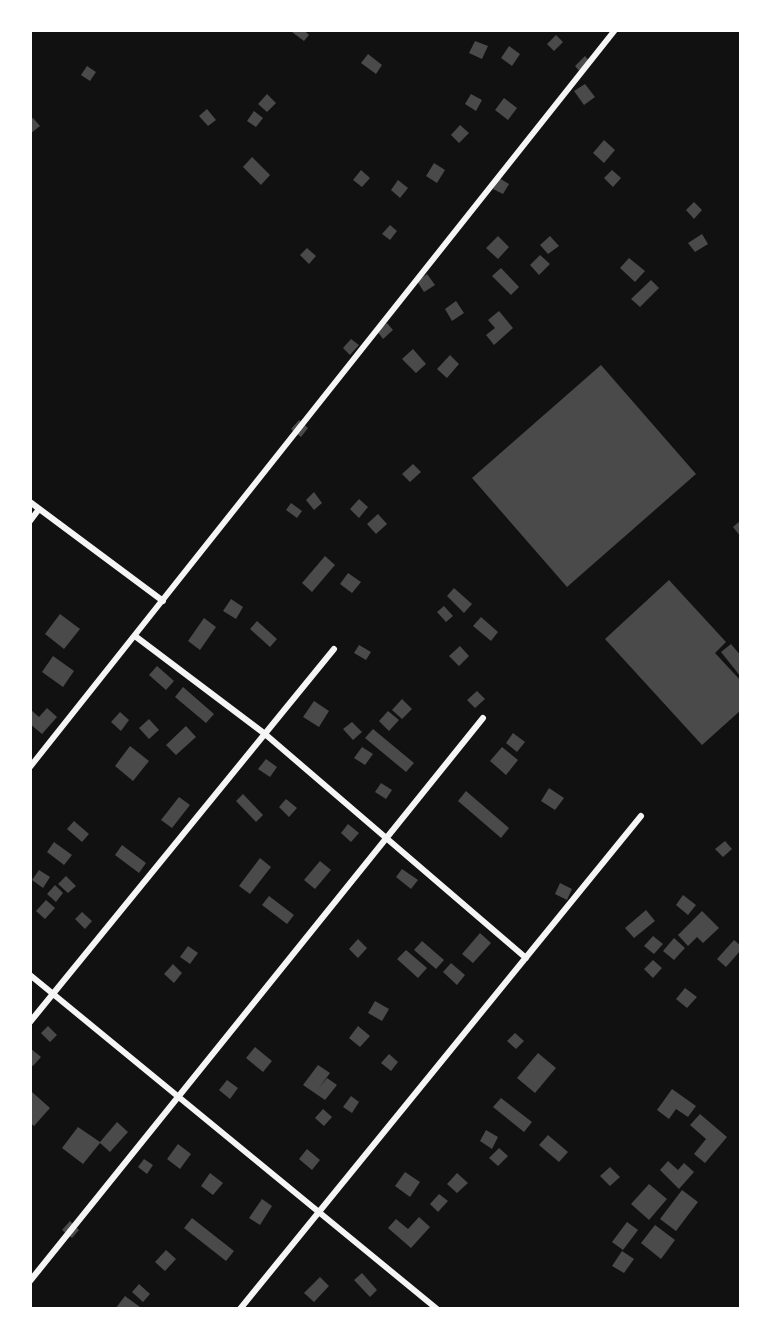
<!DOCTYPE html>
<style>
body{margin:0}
#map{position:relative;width:771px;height:1339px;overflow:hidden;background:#111;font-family:Commissioner,sans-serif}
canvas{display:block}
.frame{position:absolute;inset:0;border:32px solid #fff;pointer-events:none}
</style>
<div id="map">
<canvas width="771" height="1339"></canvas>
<div class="frame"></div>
</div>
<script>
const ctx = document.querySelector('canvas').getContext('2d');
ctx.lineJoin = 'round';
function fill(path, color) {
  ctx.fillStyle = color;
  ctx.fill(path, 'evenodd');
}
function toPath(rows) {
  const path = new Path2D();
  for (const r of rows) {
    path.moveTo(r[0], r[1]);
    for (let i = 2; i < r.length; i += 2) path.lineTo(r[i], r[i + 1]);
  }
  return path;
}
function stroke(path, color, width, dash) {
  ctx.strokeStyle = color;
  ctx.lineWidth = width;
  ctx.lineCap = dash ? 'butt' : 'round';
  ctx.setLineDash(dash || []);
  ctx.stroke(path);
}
fill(toPath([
 [294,30,304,30,309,35,304,41,292,32],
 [556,35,563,42,554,51,547,44],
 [475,41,488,46,482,59,469,53],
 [509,46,520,54,512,66,501,58],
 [368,54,382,65,376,74,361,63],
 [585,56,591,63,581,73,575,66],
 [87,66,96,72,90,81,81,75],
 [585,84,595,97,584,105,574,91],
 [267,94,276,103,267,112,258,104],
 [471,94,482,100,476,111,465,104],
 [504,98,517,108,508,120,495,110],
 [207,109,216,120,208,126,199,116],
 [254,111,263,118,256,127,247,121],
 [33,118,40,126,30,134,30,120],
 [460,125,469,133,459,143,451,135],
 [604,140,615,150,604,163,593,153],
 [252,157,270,175,261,185,243,167],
 [434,163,445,170,437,183,426,176],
 [361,170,370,178,362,187,353,180],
 [612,170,621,178,613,187,604,178],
 [499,178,509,184,503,194,493,189],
 [398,180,408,188,400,198,391,190],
 [694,202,702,210,694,219,686,210],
 [390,225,397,231,390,240,382,234],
 [702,234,708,244,695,252,688,243],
 [498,236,509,247,498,259,486,248],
 [550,236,559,246,548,254,540,245],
 [307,248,316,256,309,264,300,255],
 [540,255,550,264,539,275,530,265],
 [629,258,645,271,635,282,620,268],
 [501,268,519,287,511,295,492,276],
 [427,274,435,285,424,292,417,281],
 [651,280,659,288,640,307,631,299],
 [456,301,464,313,452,321,445,309],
 [499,311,513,328,494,345,486,335,495,328,488,320],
 [387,323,393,330,383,339,377,331],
 [351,339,359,345,350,355,343,348],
 [413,349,426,364,416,373,402,359],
 [450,355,459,364,447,378,437,369],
 [601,365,696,474,567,587,472,478],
 [299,420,308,428,301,437,291,429],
 [413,464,421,472,410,482,402,474],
 [314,492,322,503,314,510,306,500],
 [359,499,368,507,359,518,350,509],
 [291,503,302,511,297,518,286,510],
 [378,514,387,524,376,534,367,524],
 [741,520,741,537,733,527],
 [325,556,335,565,312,592,302,583],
 [348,573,361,582,352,593,340,584],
 [669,580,726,642,715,653,741,681,741,710,702,745,605,639],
 [454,588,472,604,464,613,447,596],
 [231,599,243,607,236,619,223,611],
 [444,606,453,616,446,622,437,612],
 [60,614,80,629,64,649,45,634],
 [481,617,498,632,491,641,473,626],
 [204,618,216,627,200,650,188,641],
 [257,621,277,639,270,647,250,629],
 [731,644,741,656,741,677,721,652],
 [359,645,371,652,366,660,354,653],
 [460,646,469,656,459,666,449,656],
 [53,656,74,671,63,687,42,672],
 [157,666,174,681,166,690,149,675],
 [183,687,214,714,206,723,175,697],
 [477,691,485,699,475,708,467,700],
 [402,699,412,709,402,719,392,710],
 [314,701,329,711,319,727,303,717],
 [47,708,57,717,42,734,30,724,30,709,39,717],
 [388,711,399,720,389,731,379,721],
 [120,712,129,720,121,731,111,722],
 [149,719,159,730,149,739,139,728],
 [352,722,362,732,353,740,343,729],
 [186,726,196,737,176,755,166,745],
 [373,729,414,763,406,772,365,738],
 [513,733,525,742,517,752,506,743],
 [130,746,149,761,133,781,115,766],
 [362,747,373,754,365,765,354,758],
 [502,747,518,760,506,775,490,761],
 [266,759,277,767,270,777,258,769],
 [381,783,392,790,386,799,375,792],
 [549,788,564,798,555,810,541,801],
 [466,791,509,828,501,838,458,801],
 [243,794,263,815,256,822,236,801],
 [179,797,190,805,172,828,161,820],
 [286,799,297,808,289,817,279,807],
 [74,821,89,834,82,842,67,829],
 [348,824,359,833,351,842,341,833],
 [725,841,732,849,723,857,715,849],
 [54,842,72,855,64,865,47,852],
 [122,845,146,863,139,873,115,855],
 [260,858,271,867,250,894,239,886],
 [320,861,331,870,315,889,304,880],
 [402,869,418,880,411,889,396,877],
 [39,870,50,877,43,888,32,880],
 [66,876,76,886,68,893,58,884],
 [560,883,572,889,567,900,555,894],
 [55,885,63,893,56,902,47,894],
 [683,895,696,905,688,915,676,905],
 [269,896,294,915,287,924,262,905],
 [46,900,55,908,45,919,36,911],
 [646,910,655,921,634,938,625,928],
 [702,911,719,928,703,943,697,937,688,946,678,935],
 [82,912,92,921,85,929,75,919],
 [480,933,491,943,473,963,462,954],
 [653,936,663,944,654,954,644,946],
 [674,938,685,948,674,960,663,951],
 [358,939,367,948,358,958,349,949],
 [734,940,741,946,741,950,726,967,717,959],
 [422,941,444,960,436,969,414,950],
 [188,946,198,953,190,964,180,957],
 [406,950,427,968,418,978,397,959],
 [653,960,662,968,653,978,644,969],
 [451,963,465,975,457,985,443,972],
 [173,964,182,973,174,983,164,974],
 [685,988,697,997,687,1008,676,999],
 [375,1001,389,1009,382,1021,368,1013],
 [48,1026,57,1035,50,1042,41,1033],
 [358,1026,370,1036,360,1047,349,1038],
 [515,1033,524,1041,516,1049,507,1041],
 [255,1047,272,1061,263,1072,246,1058],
 [30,1048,41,1057,33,1066,30,1063],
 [538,1053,556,1068,535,1093,517,1078],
 [389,1054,398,1062,391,1071,381,1063],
 [318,1065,330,1073,318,1089,327,1078,337,1085,325,1100,303,1085],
 [227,1080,238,1088,230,1099,219,1090],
 [672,1089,696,1106,688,1117,676,1109,669,1119,657,1110],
 [32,1092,50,1108,34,1126,30,1123,30,1094],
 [351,1096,359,1102,352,1113,343,1107],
 [501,1098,532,1122,524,1132,493,1107],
 [323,1109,332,1117,324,1126,315,1118],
 [700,1114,727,1137,705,1163,694,1154,706,1139,690,1125],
 [117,1122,128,1132,110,1152,100,1143,83,1164,62,1148,78,1127,100,1142],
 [486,1130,498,1137,492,1149,480,1141],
 [548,1135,568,1152,559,1162,539,1145],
 [178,1144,191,1154,180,1169,167,1159],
 [499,1148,508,1156,498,1166,489,1158],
 [307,1149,320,1160,312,1170,299,1159],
 [144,1159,153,1165,147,1174,138,1167],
 [668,1161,678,1170,684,1163,694,1172,679,1189,660,1170],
 [610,1167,620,1177,610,1186,600,1176],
 [405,1172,420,1182,410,1197,395,1186],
 [210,1173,223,1183,213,1195,201,1186],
 [457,1173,468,1183,457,1193,447,1184],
 [649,1184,667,1199,649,1220,631,1204],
 [682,1190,698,1202,676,1231,660,1219],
 [439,1194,448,1201,438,1212,430,1204],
 [262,1199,272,1206,260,1225,249,1218],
 [419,1217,430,1227,411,1248,388,1228,396,1219,408,1229],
 [192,1218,234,1251,226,1261,184,1228],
 [70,1221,79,1230,72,1238,62,1230],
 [627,1222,638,1230,623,1250,612,1242],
 [655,1225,675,1240,661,1259,641,1243],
 [166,1250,176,1259,165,1271,155,1262],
 [622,1251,634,1259,624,1273,612,1266],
 [362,1273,377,1290,370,1297,354,1280],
 [320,1277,329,1286,314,1302,304,1293],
 [139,1284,150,1294,143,1302,132,1292],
 [125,1296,140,1307,139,1309,115,1309]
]), '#4a4a4a');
stroke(toPath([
 [30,502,163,601],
 [30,521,39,509],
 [135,636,265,734,526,958],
 [30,767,615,30],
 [30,975,437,1309],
 [30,1022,334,649],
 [30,1281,483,718],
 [240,1309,641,816]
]), '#f5f5f5', 6);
</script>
